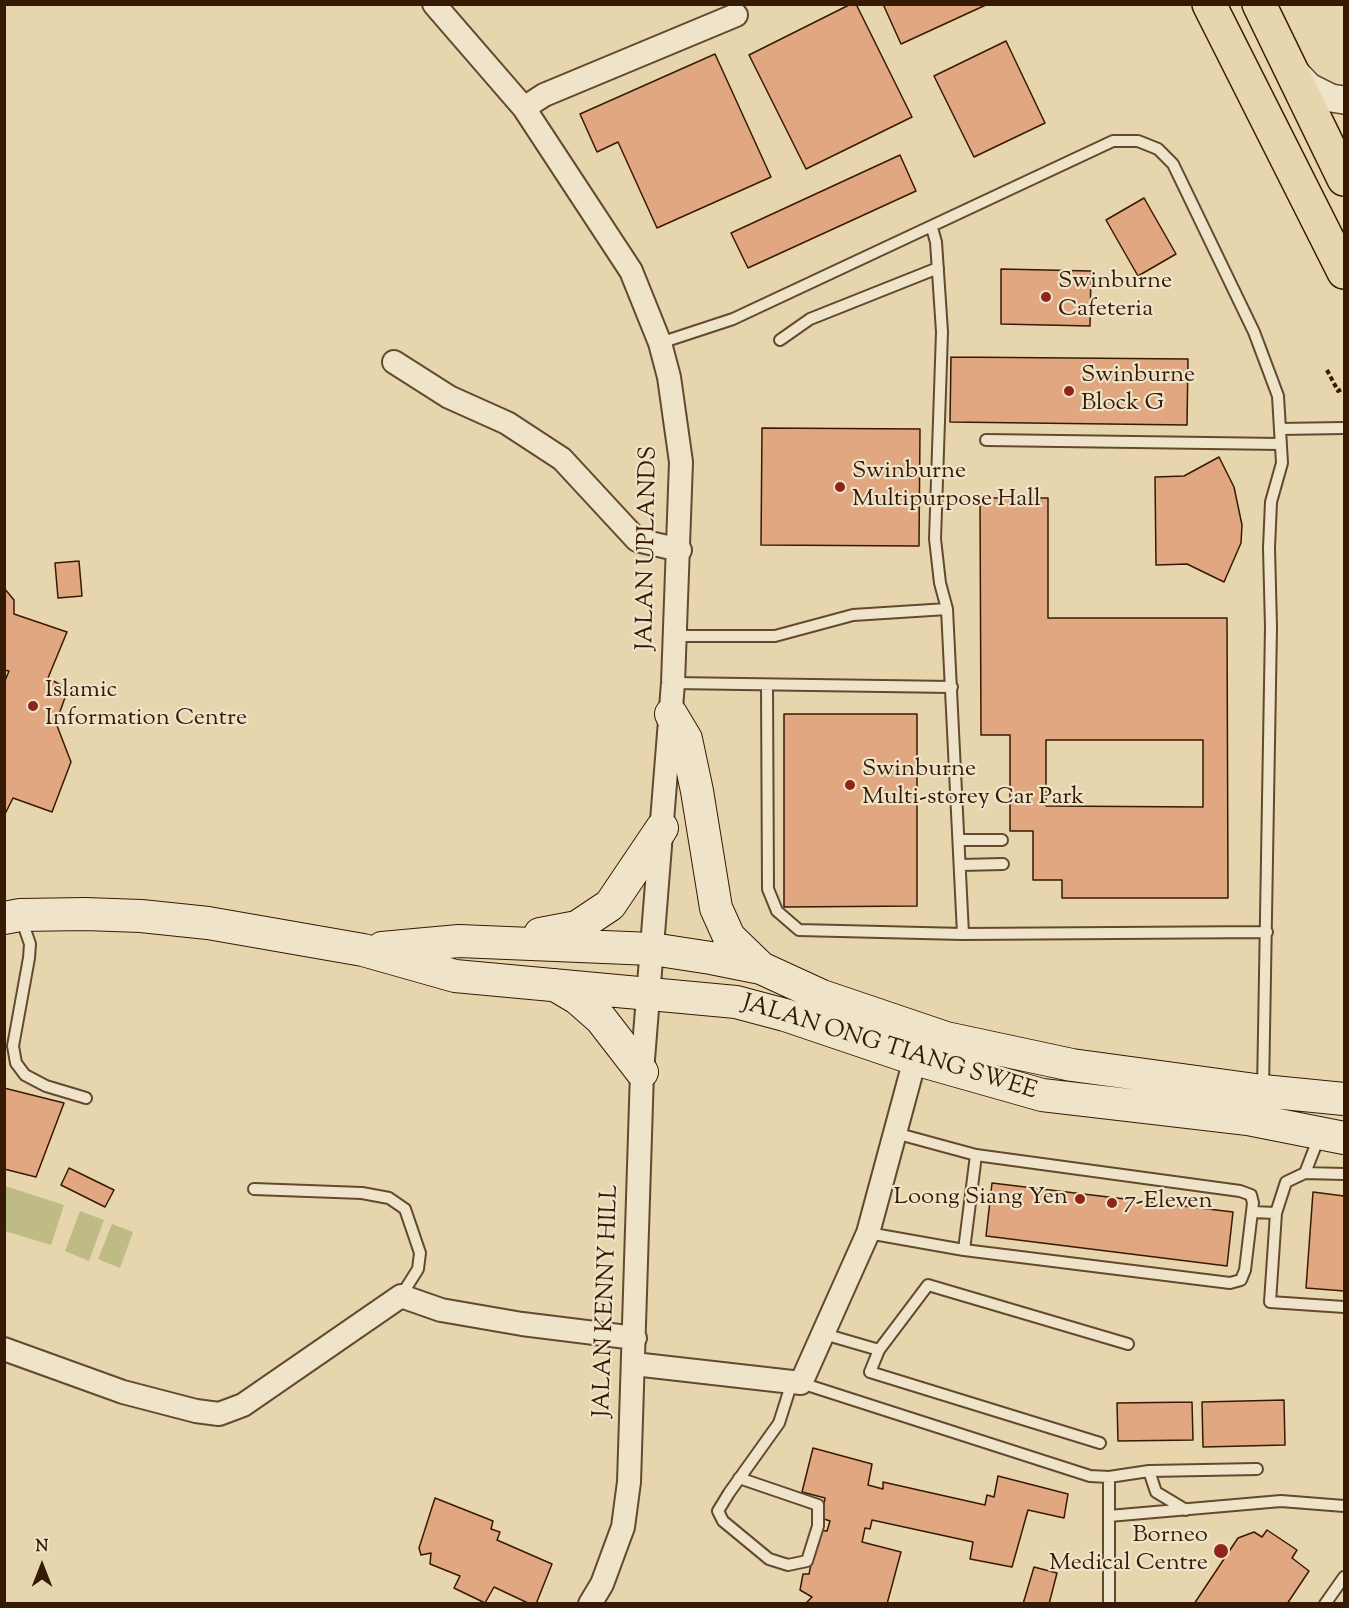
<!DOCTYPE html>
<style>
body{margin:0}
#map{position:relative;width:1349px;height:1608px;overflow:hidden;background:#e7d5ae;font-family:"Sorts Mill Goudy",serif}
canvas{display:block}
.frame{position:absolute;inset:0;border:6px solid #371a05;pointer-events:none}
.north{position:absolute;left:12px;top:1536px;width:60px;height:60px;-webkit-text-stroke:4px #efe4ca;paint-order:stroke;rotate:0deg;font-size:16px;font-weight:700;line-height:24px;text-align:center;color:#371a05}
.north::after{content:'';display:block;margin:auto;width:21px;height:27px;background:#371a05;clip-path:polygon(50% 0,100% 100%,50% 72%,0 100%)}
</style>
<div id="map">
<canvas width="1349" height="1608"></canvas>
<div class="frame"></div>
<div class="north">N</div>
</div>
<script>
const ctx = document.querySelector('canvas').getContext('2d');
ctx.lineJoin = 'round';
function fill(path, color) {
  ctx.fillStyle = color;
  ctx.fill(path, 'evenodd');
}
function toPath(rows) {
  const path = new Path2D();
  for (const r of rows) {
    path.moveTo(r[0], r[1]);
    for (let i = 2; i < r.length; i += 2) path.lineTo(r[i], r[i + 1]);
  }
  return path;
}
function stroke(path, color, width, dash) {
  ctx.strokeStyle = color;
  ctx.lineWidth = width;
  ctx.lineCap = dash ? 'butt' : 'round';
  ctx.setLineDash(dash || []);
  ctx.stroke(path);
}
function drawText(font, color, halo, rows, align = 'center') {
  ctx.font = font + ' "Sorts Mill Goudy",serif';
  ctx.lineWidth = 4.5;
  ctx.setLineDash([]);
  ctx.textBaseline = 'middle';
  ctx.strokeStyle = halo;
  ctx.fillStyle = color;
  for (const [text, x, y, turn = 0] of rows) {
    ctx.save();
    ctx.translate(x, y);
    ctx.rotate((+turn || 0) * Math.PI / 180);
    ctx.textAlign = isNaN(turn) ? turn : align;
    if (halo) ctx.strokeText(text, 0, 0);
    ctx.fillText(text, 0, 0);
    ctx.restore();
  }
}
fill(toPath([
 [5,1186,64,1205,51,1245,5,1231],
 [80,1211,104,1220,89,1261,65,1251],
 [112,1224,133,1232,120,1268,98,1259]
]), '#bebb85');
const building = toPath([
 [851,4,856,4,912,117,806,169,749,55,851,4],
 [883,4,988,4,901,44,883,4],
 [1006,41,1045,123,974,157,934,76,1006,41],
 [715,54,771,177,657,228,618,142,597,152,580,114,715,54],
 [900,155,916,191,748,268,731,233,900,155],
 [1144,198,1176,254,1138,276,1106,220,1144,198],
 [1001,269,1091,271,1090,326,1001,324,1001,269],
 [951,357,1188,359,1187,425,950,422,951,357],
 [762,428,920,429,919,546,761,545,762,428],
 [1219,457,1234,487,1242,525,1241,543,1224,582,1187,564,1156,565,1155,477,1184,476,1219,457],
 [980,498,1048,498,1048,618,1227,618,1228,898,1062,898,1062,880,1033,880,1033,831,1010,831,1010,735,981,735,980,498],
 [1046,740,1203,740,1203,807,1046,806,1046,740],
 [79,561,82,596,58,598,55,563,79,561],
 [4,588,14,600,14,614,67,632,48,678,68,689,56,723,71,762,52,812,13,798,4,816,4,683,9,671,4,670,4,588],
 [784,714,917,714,917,906,784,907,784,714],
 [4,1088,64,1103,36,1177,4,1169,4,1088],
 [69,1168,114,1190,105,1207,61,1185,69,1168],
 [992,1183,1233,1212,1227,1266,986,1236,992,1183],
 [1313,1192,1344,1196,1344,1291,1306,1288,1313,1192],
 [1284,1400,1285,1445,1203,1447,1202,1402,1284,1400],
 [1192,1402,1193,1440,1118,1441,1117,1403,1192,1402],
 [813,1448,872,1464,868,1485,883,1489,883,1482,985,1505,987,1495,994,1497,998,1476,1068,1494,1064,1518,1028,1510,1012,1567,970,1559,973,1542,872,1520,870,1529,865,1528,862,1542,901,1552,887,1604,805,1604,812,1597,800,1590,803,1574,809,1574,818,1530,827,1531,830,1521,821,1518,825,1498,802,1492,813,1448],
 [435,1498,493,1521,491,1529,500,1532,497,1540,552,1564,536,1604,530,1604,494,1587,485,1603,454,1588,460,1576,430,1564,431,1553,421,1555,419,1548,435,1498],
 [1267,1530,1297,1550,1292,1558,1309,1571,1287,1604,1194,1604,1238,1538,1254,1532,1262,1537,1267,1530],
 [1034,1567,1057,1573,1049,1604,1023,1604,1034,1567]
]);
fill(building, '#e0a781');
stroke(building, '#371a05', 1.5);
const service = toPath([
 [932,228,936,242,942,332,935,539,940,583,947,609,963,934],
 [780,340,810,319,938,268],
 [660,343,733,319,1113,141,1138,141,1158,149,1173,164,1254,332,1278,396,1282,463,1271,502,1269,548,1271,627,1263,1090],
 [1280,429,1344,428],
 [986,440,1281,444],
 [676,636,775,636,853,615,947,609],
 [673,683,952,687],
 [767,685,768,889,777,911,799,930,963,934,1267,932],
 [959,840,1002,840],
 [961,865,1003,864],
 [21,918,30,944,29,958,13,1046,16,1063,25,1075,46,1086,86,1098],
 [1305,1173,1319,1137],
 [1344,1174,1305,1173,1286,1182,1276,1213,1270,1302,1344,1307],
 [254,1189,362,1193,389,1198,405,1209,420,1253,418,1269,401,1296],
 [1252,1212,1276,1213],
 [868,1233,964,1250,1230,1283,1241,1280,1245,1270,1253,1203,1251,1195,1240,1191,976,1155,895,1133],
 [964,1250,976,1155],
 [824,1334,879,1350,870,1372,1100,1443],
 [879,1350,928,1285,1128,1344],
 [801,1383,1090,1476,1109,1477,1149,1471,1257,1469],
 [1149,1471,1156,1492,1186,1510],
 [739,1478,818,1505,818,1526,807,1561,788,1565,769,1559,723,1521,718,1511,729,1493,779,1423,792,1382],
 [1109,1516,1281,1501,1344,1506],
 [1109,1604,1109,1477],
 [1325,1604,1344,1577]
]);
const minor = toPath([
 [434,4,524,108,631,271,660,343,669,377,681,462,673,683,642,1072,629,1482,623,1527,602,1584,590,1604],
 [524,108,544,95,736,15],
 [394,362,449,397,507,423,562,459,637,540,680,550],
 [4,1349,123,1392,196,1411,219,1414,243,1405,401,1296,441,1310,522,1324,635,1338],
 [634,1364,801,1383,868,1233,915,1059]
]);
const tertiary = toPath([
 [1293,70,1309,87,1331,98,1344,100]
]);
const secondary = toPath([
 [671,714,686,739,697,791,716,908,729,937,761,968],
 [4,918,20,915,85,914,141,916,208,923,363,950,455,976,736,1002,785,1015,915,1059,1042,1095,1248,1119,1344,1138],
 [540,934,577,927,610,905,662,828],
 [382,948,459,941,652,949,711,958,761,968,822,996,946,1038,1072,1065,1263,1091,1344,1099],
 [555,985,577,998,601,1019,642,1072]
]);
const primary = toPath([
 [1209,4,1344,272],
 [1259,4,1344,179]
]);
stroke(service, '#63492f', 14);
stroke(minor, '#63492f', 26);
stroke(tertiary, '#63492f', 30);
stroke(secondary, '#371a05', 34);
stroke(primary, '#371a05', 36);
stroke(toPath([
 [1327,370,1338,391,1344,388]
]), '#371a05', 4, [4.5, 3]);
stroke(service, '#efe4ca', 10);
stroke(minor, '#efe4ca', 22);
stroke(tertiary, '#efe4ca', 27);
stroke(secondary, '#efe4ca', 32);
stroke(primary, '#e7d5ae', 33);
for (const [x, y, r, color] of [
 [1046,297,6,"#8f2418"],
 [1069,391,6,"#8f2418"],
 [840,487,6,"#8f2418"],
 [33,706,6,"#8f2418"],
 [850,785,6,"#8f2418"],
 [1080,1199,6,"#8f2418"],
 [1112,1203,6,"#8f2418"],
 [1221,1551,8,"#8f2418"]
]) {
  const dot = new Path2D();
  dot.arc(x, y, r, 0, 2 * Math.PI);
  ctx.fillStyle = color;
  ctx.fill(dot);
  stroke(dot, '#efe4ca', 2);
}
drawText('24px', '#371a05', '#efe4ca', [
 ["Swinburne",1058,283],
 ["Cafeteria",1058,311],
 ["Swinburne",1081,377],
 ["Block G",1081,405],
 ["Swinburne",852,473],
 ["Multipurpose Hall",852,501],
 ["Islamic",45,692],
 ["Information Centre",45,720],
 ["Swinburne",862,771],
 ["Multi-storey Car Park",862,799],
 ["Loong Siang Yen",1068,1199,"right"],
 ["7-Eleven",1124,1203],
 ["Borneo",1208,1537,"right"],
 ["Medical Centre",1208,1565,"right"]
], 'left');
drawText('24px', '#371a05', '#efe4ca', [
 ["JALAN UPLANDS",649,548,-89],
 ["JALAN ONG TIANG SWEE",889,1049,17],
 ["JALAN KENNY HILL",608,1301,-88]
]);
</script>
